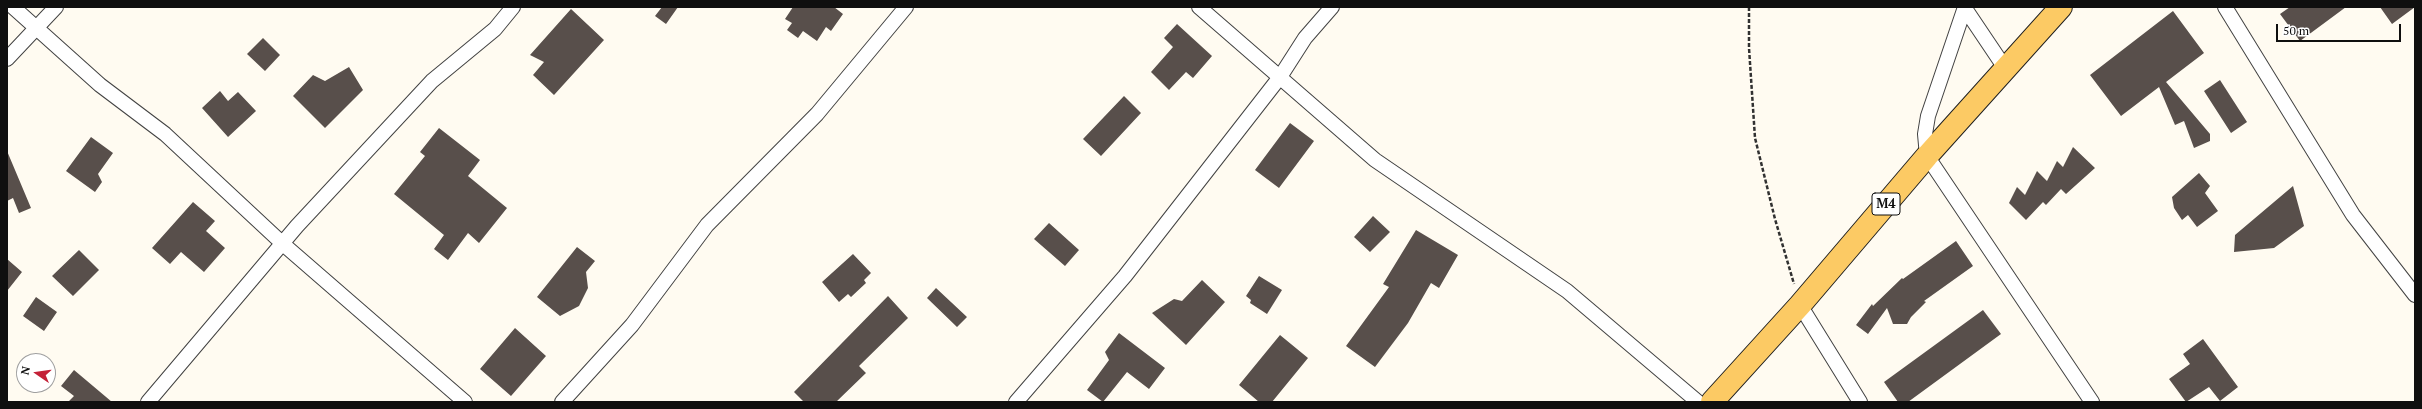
<!DOCTYPE html>
<style>
body{margin:0}
#map{position:relative;width:2422px;height:409px;overflow:hidden;background:#fffbf1;font-family:"PT Serif",serif}
canvas{display:block}
.frame{position:absolute;inset:0;border:8px solid #0f0f0f;pointer-events:none}
.north{position:absolute;left:16px;top:353px;width:40px;height:40px;box-sizing:border-box;background:#fff;border:1px solid #9f9f9f;border-radius:50%;rotate:283deg;font-size:11px;font-weight:700;line-height:16px;text-align:center;color:#0f0f0f}
.north::after{content:'';display:block;margin:auto;width:14px;height:18px;background:#c42238;clip-path:polygon(50% 0,100% 100%,50% 72%,0 100%)}
.scale{position:absolute;left:2276px;top:24px;width:125px;height:18px;box-sizing:border-box;border:2px solid #0f0f0f;border-top:0;padding-left:5px;font-size:12px;line-height:14px;white-space:nowrap;color:#0f0f0f;-webkit-text-stroke:3px #fff;paint-order:stroke}
</style>
<div id="map">
<canvas width="2422" height="409"></canvas>
<div class="frame"></div>
<div class="north">N</div>
<div class="scale">50 m</div>
</div>
<script>
const ctx = document.querySelector('canvas').getContext('2d');
ctx.lineJoin = 'round';
function fill(path, color) {
  ctx.fillStyle = color;
  ctx.fill(path, 'evenodd');
}
function toPath(rows) {
  const path = new Path2D();
  for (const r of rows) {
    path.moveTo(r[0], r[1]);
    for (let i = 2; i < r.length; i += 2) path.lineTo(r[i], r[i + 1]);
  }
  return path;
}
function stroke(path, color, width, dash) {
  ctx.strokeStyle = color;
  ctx.lineWidth = width;
  ctx.lineCap = dash ? 'butt' : 'round';
  ctx.setLineDash(dash || []);
  ctx.stroke(path);
}
function drawText(font, color, halo, rows, align = 'center') {
  ctx.font = font + ' "PT Serif",serif';
  ctx.lineWidth = 4;
  ctx.setLineDash([]);
  ctx.textBaseline = 'middle';
  ctx.strokeStyle = halo;
  ctx.fillStyle = color;
  for (const [text, x, y, turn = 0] of rows) {
    ctx.save();
    ctx.translate(x, y);
    ctx.rotate((+turn || 0) * Math.PI / 180);
    ctx.textAlign = isNaN(turn) ? turn : align;
    if (halo) ctx.strokeText(text, 0, 0);
    ctx.fillText(text, 0, 0);
    ctx.restore();
  }
}
fill(toPath([
 [662,7,678,7,666,24,655,16],
 [793,7,834,7,843,14,831,31,826,27,817,41,803,31,798,38,787,30,792,23,785,19],
 [2290,7,2346,7,2300,41,2280,14],
 [2380,7,2415,7,2392,24],
 [571,9,604,40,554,95,533,75,544,62,530,55],
 [2173,11,2204,53,2166,82,2210,134,2210,141,2194,148,2184,121,2175,125,2159,87,2121,116,2090,75],
 [1177,24,1212,56,1193,78,1186,72,1169,90,1151,72,1173,47,1164,38],
 [263,38,280,55,265,71,247,54],
 [349,67,363,90,325,128,293,96,313,75,325,81],
 [2220,80,2247,122,2231,133,2204,91],
 [220,91,228,101,238,92,256,111,228,137,202,108],
 [1124,96,1141,113,1101,156,1083,139],
 [1290,123,1314,141,1279,188,1255,170],
 [439,128,480,160,468,176,507,208,479,243,468,233,448,260,434,249,444,235,394,194,425,156,420,152],
 [91,137,113,153,98,174,102,182,95,192,66,171],
 [2073,147,2095,168,2066,194,2061,189,2046,205,2043,202,2026,220,2009,203,2017,187,2025,195,2037,171,2047,181,2057,161,2063,167],
 [7,151,31,208,19,213,13,198,7,201],
 [2199,173,2210,186,2205,193,2218,211,2197,227,2188,215,2182,220,2174,208,2172,197],
 [2293,186,2304,226,2274,248,2234,252,2235,235],
 [193,202,215,221,206,231,225,248,204,272,181,252,170,264,152,248],
 [1373,216,1390,232,1370,252,1354,237],
 [1049,223,1079,250,1065,266,1034,239],
 [1416,230,1458,255,1439,288,1431,283,1408,323,1375,367,1346,346,1389,287,1383,284],
 [1956,241,1973,266,1924,301,1926,302,1911,317,1907,324,1893,324,1887,308,1868,334,1856,325,1872,304,1873,306,1902,278,1903,279],
 [577,247,595,261,586,272,588,288,579,306,560,316,537,297],
 [79,250,99,270,73,296,52,276],
 [853,254,871,273,864,280,866,283,851,297,848,294,839,302,822,282],
 [7,259,22,272,7,291],
 [1259,276,1282,290,1267,314,1250,303,1251,300,1246,296],
 [1202,280,1225,302,1186,345,1152,313,1174,299,1182,301],
 [936,288,967,317,957,327,927,298],
 [888,296,908,318,859,366,866,373,836,402,804,402,794,392],
 [36,297,57,312,44,331,23,316],
 [1983,310,2001,334,1908,402,1898,402,1884,382],
 [515,328,546,356,511,396,480,369],
 [1119,333,1165,368,1149,389,1127,372,1103,402,1087,390,1109,360,1105,352],
 [1280,335,1308,358,1272,402,1259,402,1239,385],
 [2203,339,2238,387,2220,401,2209,387,2186,402,2169,379,2190,364,2183,354],
 [74,370,112,402,68,402,74,396,61,386]
]), '#584f4b');
const minor = toPath([
 [13,7,100,85,165,134,283,244,465,402],
 [1199,7,1375,160,1567,291,1698,402],
 [1964,7,2005,68],
 [1965,7,1928,116,1925,134,1927,156,2092,402],
 [2225,7,2353,215,2415,295],
 [7,59,56,7],
 [1800,305,1860,402],
 [148,402,297,226,432,81,495,29,513,7],
 [562,402,632,325,707,225,817,114,906,7],
 [1016,402,1125,276,1280,77,1305,38,1332,7]
]);
const primary = toPath([
 [1712,402,1800,305,1927,156,2061,7]
]);
stroke(minor, '#424242', 16);
stroke(primary, '#202020', 24);
stroke(toPath([
 [1749,7,1749,48,1755,138,1775,219,1794,284]
]), '#313131', 2.5, [4, 2]);
stroke(minor, '#fff', 14);
stroke(primary, '#fcca64', 22);
for (const [x, y, w] of [
 [1886,204,28]
]) {
  const box = new Path2D();
  box.roundRect(x - w / 2, y - 11, w, 22, 3);
  ctx.fillStyle = '#fff';
  ctx.fill(box);
  stroke(box, '#0f0f0f', 1);
}
drawText('bold 13px', '#0f0f0f', null, [
 ["M4",1886,204]
]);
</script>
